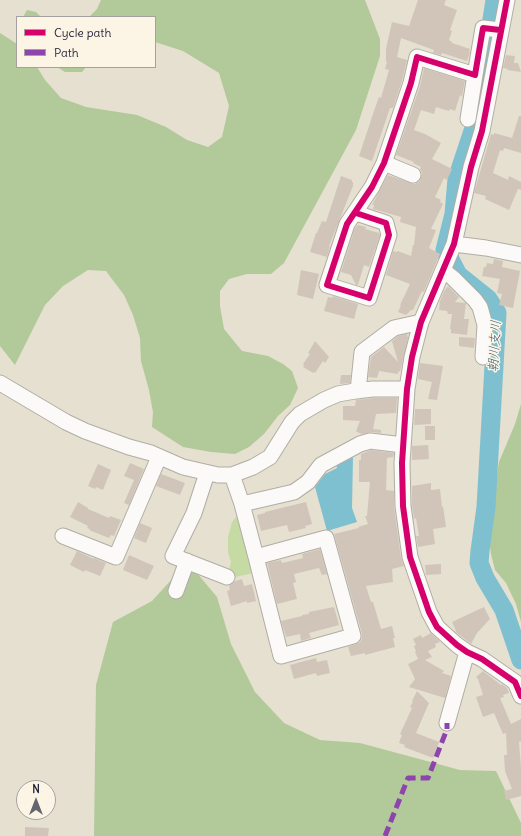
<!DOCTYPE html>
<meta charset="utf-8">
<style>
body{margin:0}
#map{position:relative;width:521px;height:836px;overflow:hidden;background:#e5e0cf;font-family:Delius,sans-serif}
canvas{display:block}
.legend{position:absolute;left:16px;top:16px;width:140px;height:52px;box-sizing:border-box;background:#fcf5e5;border:1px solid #a5a1a1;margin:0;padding:5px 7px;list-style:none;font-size:12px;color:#22223b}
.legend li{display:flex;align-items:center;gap:8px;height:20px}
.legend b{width:20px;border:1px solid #a5a1a1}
.north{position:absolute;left:16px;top:780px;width:40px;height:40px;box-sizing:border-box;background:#fcf5e5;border:1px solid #a5a1a1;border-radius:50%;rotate:0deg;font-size:11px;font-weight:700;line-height:16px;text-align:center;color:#22223b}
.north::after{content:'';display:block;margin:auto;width:14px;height:18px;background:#66646f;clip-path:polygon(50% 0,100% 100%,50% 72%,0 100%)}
</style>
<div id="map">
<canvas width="521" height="836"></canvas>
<ul class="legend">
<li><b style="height:5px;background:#d6006c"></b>Cycle path</li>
<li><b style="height:5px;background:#8e44ad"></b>Path</li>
</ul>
<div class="north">N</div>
</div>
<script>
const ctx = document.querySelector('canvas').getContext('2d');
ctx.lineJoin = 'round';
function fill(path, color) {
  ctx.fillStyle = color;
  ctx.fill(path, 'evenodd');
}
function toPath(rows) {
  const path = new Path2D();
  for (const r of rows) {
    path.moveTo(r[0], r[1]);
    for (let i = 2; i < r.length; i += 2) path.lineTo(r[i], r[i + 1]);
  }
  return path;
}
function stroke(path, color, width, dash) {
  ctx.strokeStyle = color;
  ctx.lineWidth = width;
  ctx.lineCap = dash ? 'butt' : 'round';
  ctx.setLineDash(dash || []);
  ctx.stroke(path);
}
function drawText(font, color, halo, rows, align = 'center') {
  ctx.font = font + ' Delius,"Klee One",sans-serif';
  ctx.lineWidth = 3;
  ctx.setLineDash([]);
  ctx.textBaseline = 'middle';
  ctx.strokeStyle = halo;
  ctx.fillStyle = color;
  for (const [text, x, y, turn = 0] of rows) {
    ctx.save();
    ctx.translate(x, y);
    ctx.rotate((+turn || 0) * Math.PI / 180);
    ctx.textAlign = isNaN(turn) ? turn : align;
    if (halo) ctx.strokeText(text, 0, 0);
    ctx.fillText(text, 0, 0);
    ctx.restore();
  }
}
fill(toPath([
 [238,515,253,573,227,579,231,562,228,552,228,537,232,522]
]), '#c6daa4');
fill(toPath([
 [101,0,365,0,380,39,380,56,356,130,284,263,271,274,247,274,229,279,220,291,220,306,224,329,242,351,268,356,283,364,292,371,298,388,290,405,278,416,264,434,249,447,235,454,211,452,183,447,152,427,153,412,149,390,141,361,140,338,133,315,124,295,106,271,88,270,63,286,45,305,15,365,0,346,0,33,17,44,17,67,37,67,45,80,61,98,86,107,137,115,166,127,187,140,208,147,222,137,229,106,219,73,183,51,155,42,155,17,89,17,97,9],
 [27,10,36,12,41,17,23,17],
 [57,67,86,67,82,72,65,72],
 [521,404,521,622,516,604,506,583,495,570,491,554,488,532,499,462,515,424],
 [196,572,217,597,231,644,255,692,284,723,320,740,360,743,460,770,496,771,521,823,521,836,94,836,96,685,113,622,152,601,173,578]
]), '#b2c99a');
fill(toPath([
 [353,457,352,508,357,522,327,531,315,487,325,474,337,468,336,462,345,458,347,460]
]), '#7ec0d0');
stroke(toPath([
 [495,0,476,122,457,179,454,214,445,250,458,275,488,299,497,313,486,507,480,551,479,563,485,578,504,610,521,660]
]), '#7ec0d0', 19);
fill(toPath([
 [418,0,446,0,444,5,457,10,450,30,452,31,449,40,452,42,452,43,470,49,469,52,470,52,467,61,442,53,441,55,433,53,434,50,401,38,397,57,407,60,402,81,393,108,390,108,372,161,359,156,374,111,379,97,381,98,389,70,385,69,387,62,386,61,386,49,392,22,409,26],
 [506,55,515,56,514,63,518,63,521,72,507,70,508,69,503,68],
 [424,68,465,81,462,96,460,95,455,111,450,109,449,111,436,107,434,114,421,110,414,130,425,134,441,143,432,159,452,169,447,180,444,178,435,197,441,200,440,202,443,204,431,229,436,230,429,248,440,254,425,289,424,292,422,291,413,310,411,310,406,315,398,312,401,305,400,305,410,284,386,275,393,251,397,252,398,251,411,256,413,245,414,245,416,227,400,222,401,217,373,209,374,205,372,205,388,175,414,184,419,182,421,178,422,173,420,169,421,167,413,163,414,162,396,155,420,86],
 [519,116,521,116,521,153,504,148,503,151,500,150,493,173,508,180,509,176,521,182,521,190,518,189,509,210,485,199,486,196,474,193,491,134,494,135,494,133,512,138],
 [341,176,352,180,352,182,353,182,353,186,329,246,330,246,327,257,310,252,316,233,317,233,322,221,326,222],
 [358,225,366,227,365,229,379,233,380,235,369,267,364,265,358,285,356,285,351,275,341,272,355,228],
 [494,259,503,261,502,267,520,271,513,308,499,305,502,294,497,293,500,279,482,276,484,267,486,267,487,263,493,264],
 [301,270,319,274,313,299,297,295],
 [448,286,459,297,455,302,466,303,464,319,469,319,467,335,451,333,451,329,450,329,452,314,448,314,447,311,439,310,440,301,444,291],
 [333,296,358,304,354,319,324,311,328,297,332,298],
 [407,334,408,338,400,372,398,371,398,374,379,371,377,378,368,377,371,357,384,347,398,362,392,341,398,336],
 [459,337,475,338,474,348,459,346],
 [315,341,329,357,325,363,323,361,315,373,314,372,313,373,303,367,304,365,303,364,310,354,308,353],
 [420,363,443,366,437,400,428,399,432,382,418,379],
 [341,375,351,375,350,383,340,384],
 [374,398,397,398,396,413,376,414,373,429,381,430,381,433,371,432,362,434,357,432,356,431,360,421,343,420,343,406,355,406,356,400],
 [415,409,431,409,431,424,414,425],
 [425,426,435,426,435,440,425,440],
 [428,445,429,459,412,460,412,446],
 [371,450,394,453,393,457,387,458,386,490,394,491,394,507,401,558,404,566,392,569,393,582,366,586,371,602,373,602,381,629,392,626,395,638,393,638,395,647,365,655,365,653,351,656,348,647,359,643,362,639,362,634,334,534,359,528,358,527,368,524,365,516,367,516,370,482,359,482,359,460,361,460,361,454],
 [130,463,144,469,129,505,124,503,134,480,124,476],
 [98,464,111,470,103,490,96,487,95,489,88,486],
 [161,474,185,483,180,495,156,486],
 [431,483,431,490,440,489,442,507,443,506,446,527,433,529,435,544,418,547,416,536,419,536,416,518,414,519,412,505,412,486],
 [78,502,88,508,88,509,109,518,110,516,121,520,114,536,111,535,109,538,89,530,90,529,87,528,88,526,70,517],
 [306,502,312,524,305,526,306,528,289,532,287,525,261,531,257,515,265,513,265,512],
 [140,523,152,528,146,543,134,538],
 [320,549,327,574,322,575,319,568,294,574,296,582,293,583,297,599,277,604,267,563,281,560,282,563,303,558,302,554],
 [77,551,94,559,94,558,106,563,100,576,85,570,84,572,70,565],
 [129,555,154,566,147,580,123,570],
 [441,564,441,574,426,575,425,565],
 [242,579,244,586,252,584,256,601,247,603,247,601,231,606,227,591,230,590,229,586,235,581],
 [334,607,339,625,309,633,311,638,301,641,300,634,286,637,281,621,302,616,302,615,309,614,309,612],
 [484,607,490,619,477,633,471,644,457,633,452,622],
 [431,633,440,642,435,644,436,647,428,651,432,657,425,660,444,671,442,673,451,676,445,698,409,687,415,679,408,664,418,659,415,652,416,651,414,646,416,645,413,639,421,635,422,638],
 [316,658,317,662,327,660,330,673,317,676,316,673,294,679,290,665],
 [483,671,501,685,502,684,507,688,509,693,503,695,504,697,500,698,511,724,521,719,521,741,519,742,521,768,521,796,506,800,504,791,512,789,505,771,504,755,507,755,506,733,503,734,494,713,483,717,476,697,483,695,478,679,476,677],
 [417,691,429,703,416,733,439,742,433,758,404,747,405,745,399,743,402,735,400,734,412,708,410,707,413,702,412,701],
 [25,827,49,828,48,836,25,836]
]), '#d1c5ba');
const minor = toPath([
 [507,0,482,131,471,167,454,244,421,322,412,357,407,389,402,463,403,506,410,557,429,612,437,627,457,645,467,652,482,659,515,682,521,696],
 [468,119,475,75],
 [384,163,413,175],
 [356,213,386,223,389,235,369,298,327,285,347,224,372,187,384,163,411,83,417,57,475,75,483,28,500,30],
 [454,244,486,248,521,255],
 [443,270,453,278,475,300,480,307,485,325,483,357],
 [0,383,66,422,85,431,129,447,151,453,183,467,218,475,232,475,253,467,270,457,292,422,300,414,324,400,338,394,355,391,373,389,407,389],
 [358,391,362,352,394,328,421,322],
 [207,473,194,513,173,556,227,577],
 [232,475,242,504,256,557],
 [242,504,294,492,308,482,321,465,360,444,370,441,403,445],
 [63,536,116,557,159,457],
 [326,538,353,636,281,656,256,557,326,538],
 [176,591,187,561],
 [447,723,467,652]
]);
stroke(minor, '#b0ada5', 17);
stroke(minor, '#fbfaf8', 15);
stroke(toPath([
 [385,836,408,778,428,778,447,729,447,723]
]), '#8e44ad', 5, [10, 5]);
stroke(toPath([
 [507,0,482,131,471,167,454,244,421,322,412,357,407,389,402,463,403,506,410,557,429,612,437,627,457,645,467,652,482,659,515,682,521,696],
 [356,213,386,223,389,235,369,298,327,285,347,224,372,187,384,163,411,83,417,57,475,75,483,28,500,30]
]), '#d6006c', 6);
drawText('italic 13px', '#355c77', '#fcf5e5', [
 ["朝川支川",495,346,-87]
]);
</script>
